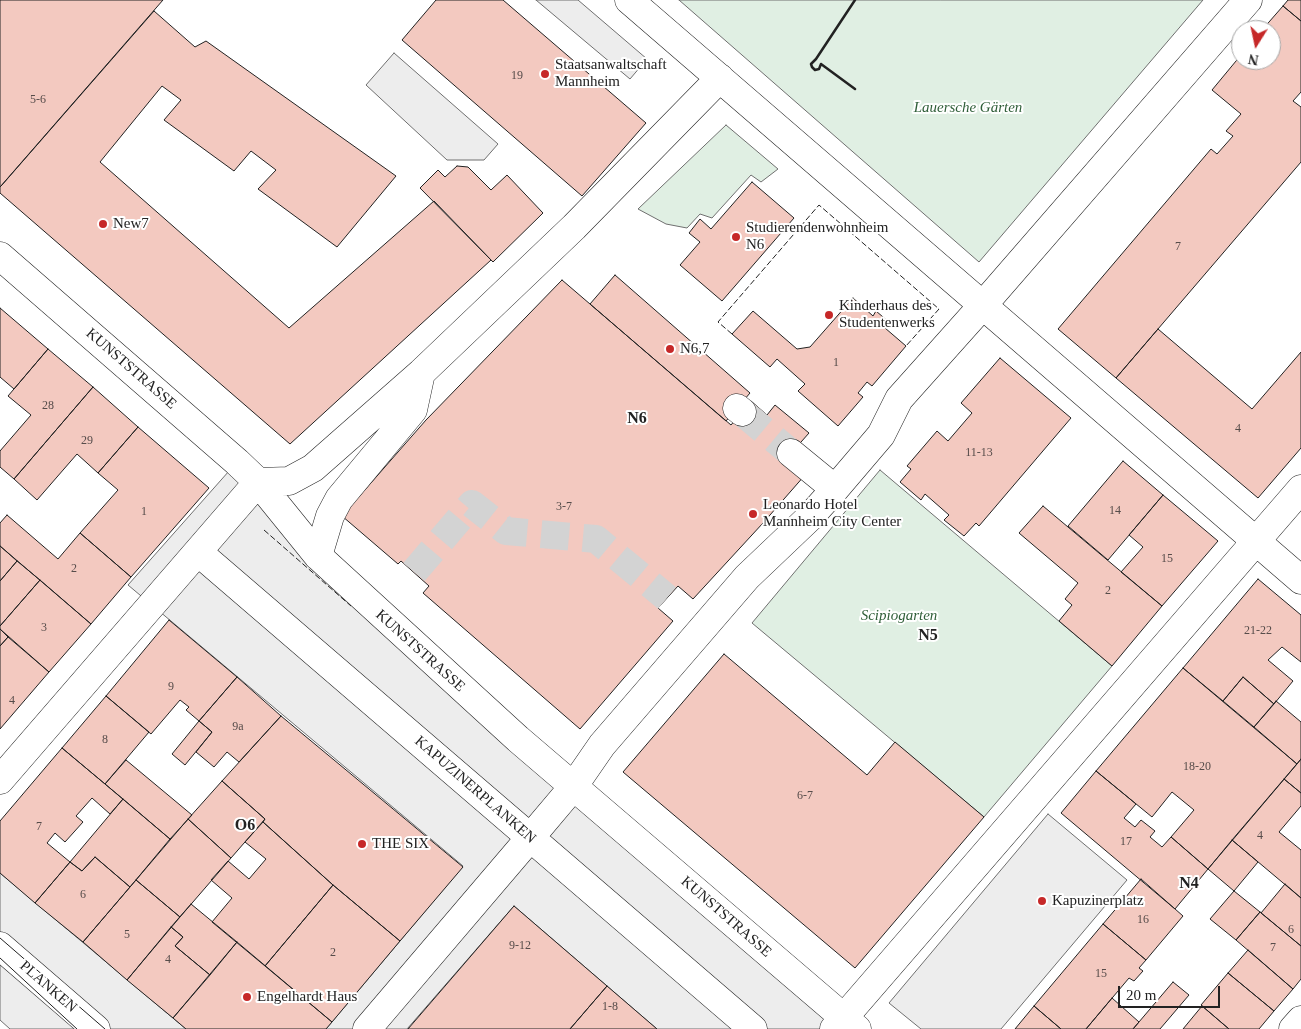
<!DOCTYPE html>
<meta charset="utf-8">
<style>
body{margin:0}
#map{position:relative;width:1301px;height:1029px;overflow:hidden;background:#fff;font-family:Georgia,serif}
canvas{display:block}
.north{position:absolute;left:1231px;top:20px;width:50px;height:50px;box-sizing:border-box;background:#fff;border:1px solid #a7a7a7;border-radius:50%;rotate:190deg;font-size:14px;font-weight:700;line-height:20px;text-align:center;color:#222}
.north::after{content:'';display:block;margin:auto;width:18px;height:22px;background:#c62828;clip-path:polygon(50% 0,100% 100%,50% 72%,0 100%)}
.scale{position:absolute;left:1118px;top:986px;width:102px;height:22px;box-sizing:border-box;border:2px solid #222;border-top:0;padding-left:6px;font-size:15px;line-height:18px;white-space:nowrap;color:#222;-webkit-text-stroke:4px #fff;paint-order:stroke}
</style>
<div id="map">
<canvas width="1301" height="1029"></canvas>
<div class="north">N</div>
<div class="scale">20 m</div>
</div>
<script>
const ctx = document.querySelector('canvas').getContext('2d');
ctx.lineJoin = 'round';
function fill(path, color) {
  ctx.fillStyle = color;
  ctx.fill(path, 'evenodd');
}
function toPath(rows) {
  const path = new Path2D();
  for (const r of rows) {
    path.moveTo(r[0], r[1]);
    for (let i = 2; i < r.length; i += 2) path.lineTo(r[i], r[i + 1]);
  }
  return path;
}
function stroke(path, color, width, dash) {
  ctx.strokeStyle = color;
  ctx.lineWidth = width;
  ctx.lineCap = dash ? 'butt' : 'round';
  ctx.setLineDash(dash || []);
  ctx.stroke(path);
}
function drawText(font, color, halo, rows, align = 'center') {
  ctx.font = font + ' Georgia,serif';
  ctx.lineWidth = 4;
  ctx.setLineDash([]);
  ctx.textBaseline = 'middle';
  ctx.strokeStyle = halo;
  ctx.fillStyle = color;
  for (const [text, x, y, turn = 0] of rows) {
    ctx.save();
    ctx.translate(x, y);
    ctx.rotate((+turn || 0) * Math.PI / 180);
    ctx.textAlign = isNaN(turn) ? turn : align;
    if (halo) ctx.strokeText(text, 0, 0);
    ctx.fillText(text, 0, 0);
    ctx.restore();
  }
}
const green = toPath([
 [679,0,1203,0,979,262,679,0],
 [726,125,778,169,761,182,751,175,712,218,700,214,687,228,666,224,638,209,726,125],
 [880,470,1112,666,984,817,752,623,880,470]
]);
fill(green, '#e0efe3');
stroke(green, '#6f6f6f', 1);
const parking = toPath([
 [536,0,578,0,647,59,630,79,536,0],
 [394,53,498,144,484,160,447,160,366,85,394,53],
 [237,462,847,1029,657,1029,514,906,407,1029,326,1029,463,866,128,585,237,462],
 [1048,814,1127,880,1001,1029,921,1029,889,1003,1048,814],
 [0,873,186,1029,10,1029,0,1020,0,873]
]);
fill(parking, '#ededed');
stroke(parking, '#6f6f6f', 1);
const building = toPath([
 [0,0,163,0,0,187,0,0],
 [436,0,503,0,646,123,582,196,402,40,436,0],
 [1288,0,1301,0,1301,21,1283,6,1288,0],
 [1283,6,1301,21,1301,92,1293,101,1301,107,1301,162,1116,378,1058,329,1211,149,1217,154,1233,136,1226,131,1241,114,1212,90,1241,55,1241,60,1271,60,1271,30,1262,30,1283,6],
 [154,11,195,47,206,41,396,176,337,247,258,189,276,170,251,151,234,171,164,120,181,100,162,86,100,162,289,328,434,201,491,260,290,444,0,193,0,187,2,185,154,11],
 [457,166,468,167,491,190,507,175,543,213,493,262,420,188,438,170,445,177,457,166],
 [752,182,794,218,722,301,680,265,700,242,689,233,700,219,711,229,752,182],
 [615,275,750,393,726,421,590,304,615,275],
 [562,280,731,425,751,401,767,415,775,405,809,433,786,459,805,475,763,523,693,599,678,586,658,608,673,621,580,729,423,593,429,586,401,561,398,564,342,516,426,420,562,280],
 [853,298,873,316,876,311,890,323,885,328,906,346,872,386,867,382,858,393,863,397,838,426,798,391,805,384,777,359,770,367,732,334,753,311,797,349,810,347,853,298],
 [0,308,48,349,14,389,0,377,0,308],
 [1158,329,1252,409,1301,352,1301,448,1258,498,1116,378,1158,329],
 [48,349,93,387,14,479,0,467,0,451,31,415,8,396,48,349],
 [1000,358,1071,418,979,526,976,523,964,536,944,520,949,515,925,494,921,500,900,482,911,469,907,466,937,431,948,441,972,413,961,403,1000,358],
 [93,387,138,427,98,473,77,454,37,500,14,479,93,387],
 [138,427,209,488,131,577,80,533,118,490,98,473,138,427],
 [1123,461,1163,495,1108,560,1068,526,1123,461],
 [1163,495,1218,541,1162,606,1121,572,1143,547,1129,535,1163,495],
 [1043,506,1162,606,1112,666,1059,621,1072,605,1065,599,1078,583,1019,533,1043,506],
 [7,515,58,559,80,533,131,577,91,624,0,546,0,523,7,515],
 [0,546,17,561,0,581,0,546],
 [17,561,40,580,0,626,0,581,17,561],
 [1258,579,1301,615,1301,662,1282,647,1268,660,1293,681,1274,704,1243,677,1223,701,1183,668,1258,579],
 [40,580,91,624,49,672,0,629,0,626,40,580],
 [169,620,237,677,199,721,186,710,189,707,180,700,151,734,106,696,169,620],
 [0,629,8,637,0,646,0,629],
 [8,637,49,672,0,729,0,646,8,637],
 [724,654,867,775,895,742,984,817,855,968,623,772,724,654],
 [1183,668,1297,764,1208,869,1171,837,1194,810,1172,792,1152,817,1096,771,1183,668],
 [237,677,281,716,239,762,227,752,214,767,196,752,212,732,199,721,237,677],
 [1243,677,1274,704,1254,727,1223,701,1243,677],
 [106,696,149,732,105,784,62,748,106,696],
 [1276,701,1301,722,1301,759,1297,764,1254,727,1276,701],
 [281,716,463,867,400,941,333,885,263,822,265,819,222,781,281,716],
 [199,721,212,732,185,765,172,754,199,721],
 [62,748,123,799,110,814,92,798,76,816,83,822,65,842,55,833,47,843,70,862,35,903,0,873,0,821,62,748],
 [1301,759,1301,793,1284,779,1301,759],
 [126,760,192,815,170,839,105,784,126,760],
 [1096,771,1136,804,1124,818,1135,827,1141,820,1155,831,1150,837,1162,847,1171,837,1208,869,1175,909,1061,813,1096,771],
 [1284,779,1301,793,1301,806,1279,832,1301,850,1301,898,1232,840,1284,779],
 [222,781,265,819,231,858,188,819,222,781],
 [123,799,170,839,130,887,95,857,82,871,70,862,123,799],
 [188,819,231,858,180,917,136,880,188,819],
 [263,822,333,885,265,966,212,922,232,898,211,880,228,861,249,879,266,859,245,842,263,822],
 [1232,840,1258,862,1234,891,1208,869,1232,840],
 [95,857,130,887,83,942,35,903,70,862,82,871,95,857],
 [1141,879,1183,916,1146,960,1103,924,1141,879],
 [136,880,180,917,127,980,83,942,136,880],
 [1285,884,1301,898,1301,946,1261,913,1285,884],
 [333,885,400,941,332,1022,265,966,333,885],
 [1234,891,1260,912,1236,940,1210,919,1234,891],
 [191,904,237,942,210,975,175,946,183,937,171,927,191,904],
 [514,906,607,986,570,1029,408,1029,514,906],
 [1260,912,1301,946,1301,979,1293,989,1236,940,1260,912],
 [1103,924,1146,960,1139,968,1143,971,1134,981,1129,978,1086,1029,1061,1029,1034,1006,1103,924],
 [171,927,183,937,175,946,210,975,173,1018,127,980,171,927],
 [237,942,332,1022,326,1029,186,1029,173,1018,237,942],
 [1248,950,1293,989,1274,1011,1228,973,1248,950],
 [1228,973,1274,1011,1259,1029,1229,1029,1201,1005,1228,973],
 [1173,982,1189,995,1160,1029,1133,1029,1173,982],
 [607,986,657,1029,570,1029,607,986],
 [1112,998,1139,1022,1133,1029,1086,1029,1112,998],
 [1034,1006,1061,1029,1015,1029,1034,1006],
 [1202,1006,1229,1029,1183,1029,1202,1006]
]);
fill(building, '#f3c9c0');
stroke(building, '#222', 1);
stroke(toPath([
 [742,412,791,453],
 [414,572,472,504,506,531,596,539,667,598]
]), '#d3d3d3', 28, [28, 14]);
const minor = toPath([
 [629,0,1301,580],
 [0,256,237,462,258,482,318,556,518,739,857,1029],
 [737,408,742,412],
 [791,453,835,489],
 [198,552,753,1029],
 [318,556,330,516,339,499,413,410,421,373],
 [0,780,258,482,289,481,313,468,338,446,421,373,574,227,720,78],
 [0,946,96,1029],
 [367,1029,535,832,573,787,602,745,747,577,809,518,835,489,881,435,899,399,983,305,1248,0],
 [834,1029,1301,489],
 [1293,1029,1301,1020]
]);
stroke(minor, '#222', 29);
stroke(minor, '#fff', 28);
stroke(toPath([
 [0,938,105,1029],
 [0,958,77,1029]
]), '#222', 1);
stroke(toPath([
 [732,334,718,322,819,205,939,309,906,346],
 [264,530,351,606]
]), '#222', 1, [6, 2.5]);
stroke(toPath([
 [855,0,816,59,811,64,812,67,815,70,819,69,821,64,855,89]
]), '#222', 2.5);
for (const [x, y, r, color] of [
 [545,74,5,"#c62828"],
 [103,224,5,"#c62828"],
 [736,237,5,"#c62828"],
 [829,315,5,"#c62828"],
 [670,349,5,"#c62828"],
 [753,514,5,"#c62828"],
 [362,844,5,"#c62828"],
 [1042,901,5,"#c62828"],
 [247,997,5,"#c62828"]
]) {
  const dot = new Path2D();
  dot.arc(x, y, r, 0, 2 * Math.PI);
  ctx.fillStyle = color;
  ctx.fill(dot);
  stroke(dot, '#fff', 2);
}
drawText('12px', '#564c4a', null, [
 ["19",517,76],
 ["5-6",38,100],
 ["7",1178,247],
 ["1",836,363],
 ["28",48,406],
 ["4",1238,429],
 ["29",87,441],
 ["11-13",979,453],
 ["3-7",564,507],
 ["14",1115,511],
 ["1",144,512],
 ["15",1167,559],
 ["2",74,569],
 ["2",1108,591],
 ["3",44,628],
 ["21-22",1258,631],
 ["9",171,687],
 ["4",12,701],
 ["9a",238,727],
 ["8",105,740],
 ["18-20",1197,767],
 ["6-7",805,796],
 ["7",39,827],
 ["4",1260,836],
 ["17",1126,842],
 ["6",83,895],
 ["16",1143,920],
 ["6",1291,930],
 ["5",127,935],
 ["9-12",520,946],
 ["7",1273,948],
 ["2",333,953],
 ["4",168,960],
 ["15",1101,974],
 ["1-8",610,1007]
]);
drawText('15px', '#222', '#fff', [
 ["Staatsanwaltschaft",555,65],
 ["Mannheim",555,82],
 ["New7",113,224],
 ["Studierendenwohnheim",746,228],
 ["N6",746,245],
 ["Kinderhaus des",839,306],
 ["Studentenwerks",839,323],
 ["N6,7",680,349],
 ["Leonardo Hotel",763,505],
 ["Mannheim City Center",763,522],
 ["THE SIX",372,844],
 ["Kapuzinerplatz",1052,901],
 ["Engelhardt Haus",257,997]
], 'left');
drawText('italic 15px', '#2f5e38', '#fff', [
 ["Lauersche Gärten",968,108],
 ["Scipiogarten",899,616]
]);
drawText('15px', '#222', '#fff', [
 ["KUNSTSTRASSE",131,369,41],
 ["KUNSTSTRASSE",420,651,42],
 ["KAPUZINERPLANKEN",475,790,41],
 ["KUNSTSTRASSE",726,917,41],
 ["PLANKEN",48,987,41]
]);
drawText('bold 16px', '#222', '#fff', [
 ["N6",637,419],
 ["N5",928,636],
 ["O6",245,826],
 ["N4",1189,884]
]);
</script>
